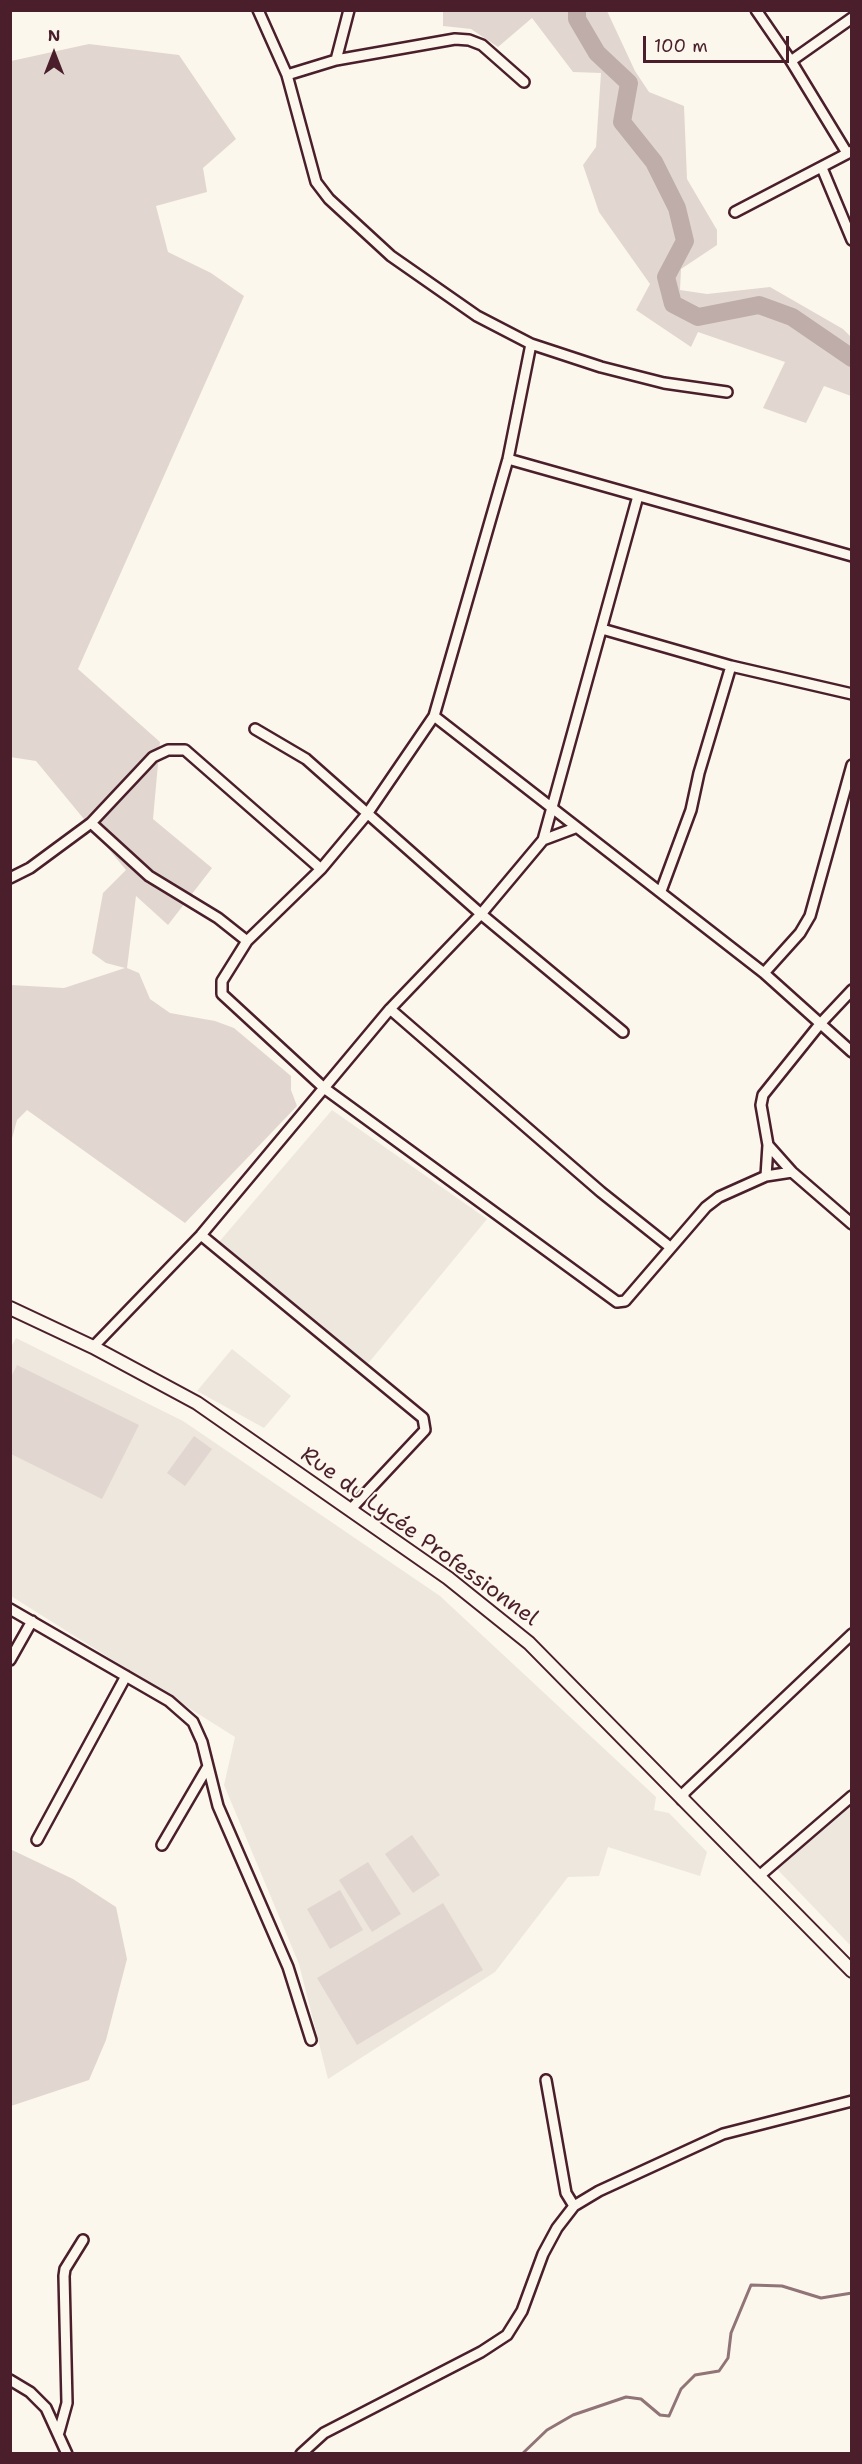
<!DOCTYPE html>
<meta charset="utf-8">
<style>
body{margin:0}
#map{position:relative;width:862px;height:2464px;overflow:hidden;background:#fbf7ec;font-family:"Shantell Sans",sans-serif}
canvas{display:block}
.frame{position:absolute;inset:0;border:12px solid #4a1f2b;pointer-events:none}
.north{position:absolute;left:24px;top:24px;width:60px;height:60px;-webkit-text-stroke:4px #fbf7ec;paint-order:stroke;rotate:0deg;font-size:16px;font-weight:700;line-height:24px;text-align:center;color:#4a1f2b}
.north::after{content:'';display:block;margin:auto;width:21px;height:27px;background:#4a1f2b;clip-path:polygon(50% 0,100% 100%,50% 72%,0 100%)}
.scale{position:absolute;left:643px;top:36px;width:146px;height:27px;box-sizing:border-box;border:3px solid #4a1f2b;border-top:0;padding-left:8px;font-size:18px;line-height:21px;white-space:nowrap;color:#4a1f2b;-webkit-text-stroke:4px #fbf7ec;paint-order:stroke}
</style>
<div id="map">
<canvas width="862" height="2464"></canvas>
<div class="frame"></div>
<div class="north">N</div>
<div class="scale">100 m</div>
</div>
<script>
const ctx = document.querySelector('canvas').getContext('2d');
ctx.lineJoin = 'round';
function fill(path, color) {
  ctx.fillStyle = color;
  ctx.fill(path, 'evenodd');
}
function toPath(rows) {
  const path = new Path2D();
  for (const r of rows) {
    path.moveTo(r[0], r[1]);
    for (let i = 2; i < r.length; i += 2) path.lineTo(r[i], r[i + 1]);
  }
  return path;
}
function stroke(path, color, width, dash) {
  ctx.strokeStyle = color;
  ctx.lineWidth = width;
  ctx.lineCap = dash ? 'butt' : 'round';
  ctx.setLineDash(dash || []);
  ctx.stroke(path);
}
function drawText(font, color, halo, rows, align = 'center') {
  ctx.font = font + ' "Shantell Sans",sans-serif';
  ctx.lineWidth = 4.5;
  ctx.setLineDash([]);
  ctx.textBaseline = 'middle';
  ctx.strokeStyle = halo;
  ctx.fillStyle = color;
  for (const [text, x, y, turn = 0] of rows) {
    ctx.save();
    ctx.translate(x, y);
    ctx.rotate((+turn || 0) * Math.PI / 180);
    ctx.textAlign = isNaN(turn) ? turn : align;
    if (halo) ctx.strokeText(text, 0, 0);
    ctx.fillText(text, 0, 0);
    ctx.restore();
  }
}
fill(toPath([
 [332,1110,487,1219,366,1366,219,1242],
 [16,1338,183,1421,440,1596,656,1797,654,1810,669,1813,707,1852,700,1876,608,1847,599,1876,568,1877,495,1972,328,2079,299,1964,224,1785,235,1737,11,1596,10,1349],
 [232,1349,291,1396,264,1428,197,1391],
 [851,1803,851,1946,776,1868]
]), '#eee7de');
fill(toPath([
 [443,11,607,11,635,71,649,92,684,106,687,179,717,230,717,245,681,269,680,290,707,294,770,287,843,329,851,337,851,396,824,386,806,423,763,408,785,362,698,332,691,347,636,310,650,284,599,212,583,165,596,147,601,73,573,72,532,18,498,47,471,29,443,26],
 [89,44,179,55,236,139,203,168,207,192,156,206,168,252,211,273,244,296,78,669,160,742,153,819,212,868,168,925,136,896,127,968,139,973,150,999,170,1013,215,1021,234,1028,291,1076,291,1090,297,1106,185,1223,27,1110,17,1120,11,1142,11,985,64,988,125,968,106,963,92,953,103,893,126,870,36,761,10,757,11,61],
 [17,1365,139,1425,102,1499,11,1454,11,1377],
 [194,1436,212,1449,185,1486,167,1473],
 [412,1835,440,1875,413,1893,385,1854],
 [10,1849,73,1879,116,1907,127,1959,106,2040,89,2080,11,2106],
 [368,1862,401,1914,372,1932,339,1880],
 [340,1890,363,1930,330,1949,307,1909],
 [443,1903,483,1970,357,2045,317,1978]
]), '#e2d7d0');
stroke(toPath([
 [522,2454,547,2430,573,2415,626,2397,641,2399,660,2415,669,2416,681,2389,695,2375,719,2371,728,2358,731,2333,751,2285,782,2286,821,2298,852,2293]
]), '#907477', 3);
stroke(toPath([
 [577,10,577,19,597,53,629,83,622,122,654,162,677,208,685,241,666,277,673,304,698,317,759,305,792,317,852,358]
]), '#bfadaa', 18);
const minor = toPath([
 [258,10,287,75,316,182,329,199,391,256,477,316,531,344,601,367,664,383,727,392],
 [756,10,791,61,847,153],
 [336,60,455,39,469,40,482,45,524,82],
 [791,61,852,18],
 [287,75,336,60,349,10],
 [822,168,852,240],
 [735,212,852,151],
 [531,344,508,459,434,716,367,814,321,869,247,941,222,981,222,994,324,1088,617,1302,625,1301,706,1207,719,1197,766,1176,792,1172],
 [508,459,852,556],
 [602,629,731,666,699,773,691,810,661,891],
 [731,666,852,694],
 [434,716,764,973,852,1052],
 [255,729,306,759,481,914,623,1032],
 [91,823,153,757,168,750,185,750,321,869],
 [543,840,575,828],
 [10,878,30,868,91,823,149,876,218,918,247,941],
 [764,973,800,933,810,916,852,765],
 [852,990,820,1024,763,1095,761,1105,768,1145,792,1172,852,1224],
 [390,1009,601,1192,670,1247],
 [766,1176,768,1145],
 [201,1235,423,1418,425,1430,351,1509],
 [93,1347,201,1235,390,1009,481,914,543,840,638,496],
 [10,1609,169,1701,193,1722,202,1742,218,1806,288,1967,311,2040],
 [10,1660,32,1621],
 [682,1800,685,1792,852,1634],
 [37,1840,126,1676],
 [162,1845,207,1768],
 [758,1877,852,1796],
 [546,2080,566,2193,574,2206],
 [10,2380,30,2392,46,2408,67,2454],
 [59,2432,67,2403,64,2276,65,2269,83,2240],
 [301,2454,324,2433,481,2352,507,2335,522,2311,543,2254,557,2228,574,2206,599,2191,723,2134,852,2101]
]);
const secondary = toPath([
 [10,1308,93,1347,197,1403,448,1578,529,1643,852,1971]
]);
stroke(minor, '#4a1f2b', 14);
stroke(secondary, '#4a1f2b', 16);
stroke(minor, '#fbf7ec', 9);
stroke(secondary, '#fbf7ec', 12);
drawText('22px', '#4a1f2b', '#fbf7ec', [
 ["Rue du Lycée Professionnel",419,1537,36]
]);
</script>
